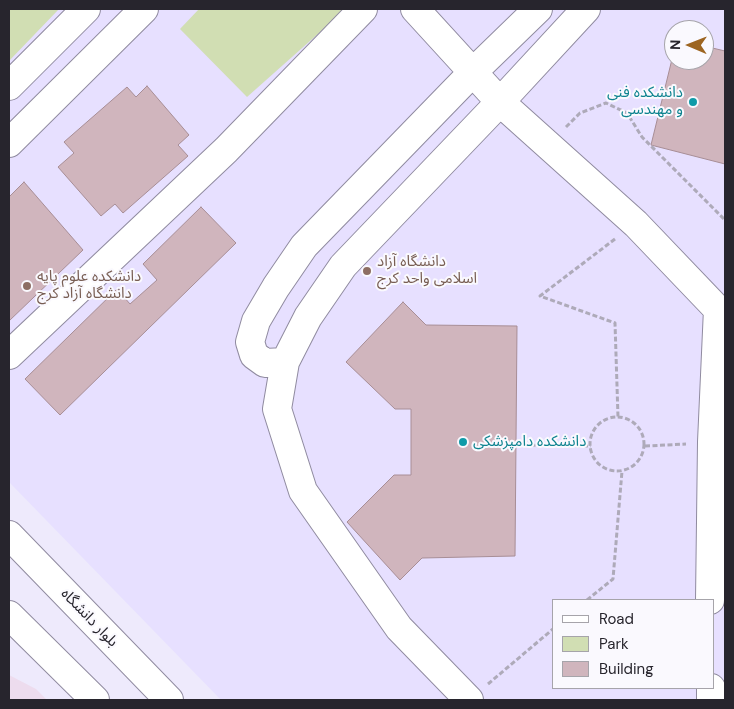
<!DOCTYPE html>
<meta charset="utf-8">
<style>
body{margin:0}
#map{position:relative;width:734px;height:709px;overflow:hidden;background:#eeeafc;font-family:"DM Sans",sans-serif}
canvas{display:block}
.frame{position:absolute;inset:0;border:10px solid #27252d;pointer-events:none}
.legend{position:absolute;left:552px;top:599px;width:162px;height:90px;box-sizing:border-box;background:#faf9fe;border:1px solid #a6a4aa;margin:0;padding:6px 9px;list-style:none;font-size:15px;color:#27252d}
.legend li{display:flex;align-items:center;gap:10px;height:25px}
.legend b{width:25px;border:1px solid #a6a4aa}
.north{position:absolute;left:664px;top:20px;width:50px;height:50px;box-sizing:border-box;background:#faf9fe;border:1px solid #a6a4aa;border-radius:50%;rotate:271deg;font-size:14px;font-weight:700;line-height:20px;text-align:center;color:#27252d}
.north::after{content:'';display:block;margin:auto;width:18px;height:22px;background:#9d6521;clip-path:polygon(50% 0,100% 100%,50% 72%,0 100%)}
</style>
<div id="map">
<canvas width="734" height="709"></canvas>
<div class="frame"></div>
<ul class="legend">
<li><b style="height:6px;background:#fff"></b>Road</li>
<li><b style="height:14px;background:#d1deb3"></b>Park</li>
<li><b style="height:14px;background:#d0b5bd"></b>Building</li>
</ul>
<div class="north">N</div>
</div>
<script>
const ctx = document.querySelector('canvas').getContext('2d');
ctx.lineJoin = 'round';
function fill(path, color) {
  ctx.fillStyle = color;
  ctx.fill(path, 'evenodd');
}
function toPath(rows) {
  const path = new Path2D();
  for (const r of rows) {
    if (r.length === 3) {
      path.moveTo(r[0] + r[2], r[1]);
      path.arc(r[0], r[1], r[2], 0, 2 * Math.PI);
      continue;
    }
    path.moveTo(r[0], r[1]);
    for (let i = 2; i < r.length; i += 2) path.lineTo(r[i], r[i + 1]);
  }
  return path;
}
function stroke(path, color, width, dash) {
  ctx.strokeStyle = color;
  ctx.lineWidth = width;
  ctx.lineCap = dash ? 'butt' : 'round';
  ctx.setLineDash(dash || []);
  ctx.stroke(path);
}
function drawText(font, color, halo, rows, align = 'center') {
  ctx.font = font + ' "DM Sans","Noto Sans Arabic",sans-serif';
  ctx.lineWidth = 4;
  ctx.setLineDash([]);
  ctx.textBaseline = 'middle';
  ctx.strokeStyle = halo;
  ctx.fillStyle = color;
  for (const [text, x, y, turn = 0] of rows) {
    ctx.save();
    ctx.translate(x, y);
    ctx.rotate((+turn || 0) * Math.PI / 180);
    ctx.textAlign = isNaN(turn) ? turn : align;
    if (halo) ctx.strokeText(text, 0, 0);
    ctx.fillText(text, 0, 0);
    ctx.restore();
  }
}
fill(toPath([
 [9,675,36,689,47,700,9,700]
]), '#eddcee');
fill(toPath([
 [9,9,725,9,725,700,221,700,9,482],
 [674,30,704,30,704,60,674,60],
 [553,600,713,600,713,688,553,688]
]), '#e7e0ff');
fill(toPath([
 [9,9,59,9,9,61],
 [199,9,346,9,247,97,180,29]
]), '#d1deb3');
const building = toPath([
 [704,46,725,51,725,164,651,145,674,51,674,60,704,60,704,46],
 [147,86,189,135,178,145,188,156,123,213,115,204,101,216,58,167,74,153,64,142,127,87,136,97,147,86],
 [24,182,83,250,9,321,9,197,24,182],
 [201,207,236,243,60,415,25,379,117,289,130,304,157,280,143,264,201,207],
 [403,302,426,325,517,326,515,556,422,558,400,580,347,522,394,475,411,475,411,409,395,409,346,362,403,302]
]);
fill(building, '#d0b5bd');
stroke(building, '#a88e96', 1);
const minor = toPath([
 [415,9,500,102,636,224,725,317],
 [9,86,86,9],
 [9,143,144,9],
 [9,355,226,150,363,9],
 [285,362,265,363,254,355,250,342,256,321,276,287,304,246,473,72,538,9],
 [9,535,169,700],
 [710,600,712,442,718,309],
 [9,615,95,700],
 [711,688,711,700],
 [469,700,399,628,303,491,277,409,285,362,308,317,343,266,500,102,586,9]
]);
stroke(minor, '#908ba0', 30);
stroke(toPath([
 [566,127,580,113,606,103,627,113,642,137,725,220],
 [615,239,540,296,615,323,618,417],
 [617,444,27],
 [523,445,591,446],
 [645,446,686,444],
 [587,600,613,579,622,471],
 [488,684,553,629]
]), '#aeaab9', 3, [5, 2.5]);
stroke(minor, '#fff', 28);
for (const [x, y, r, color] of [
 [693,102,5,"#0f9aa8"],
 [367,271,5,"#8d6e63"],
 [27,286,5,"#8d6e63"],
 [463,442,5,"#0f9aa8"]
]) {
  const dot = new Path2D();
  dot.arc(x, y, r, 0, 2 * Math.PI);
  ctx.fillStyle = color;
  ctx.fill(dot);
  stroke(dot, '#faf9fe', 2);
}
drawText('15px', '#0d838f', '#faf9fe', [
 ["دانشکده فنی",683,93],
 ["و مهندسی",683,110],
 ["دانشکده دامپزشکی",473,442,"left"]
], 'right');
drawText('15px', '#785e54', '#faf9fe', [
 ["دانشگاه آزاد",377,262],
 ["اسلامی واحد کرج",377,279],
 ["دانشکده علوم پایه",37,277],
 ["دانشگاه آزاد کرج",37,294]
], 'left');
drawText('15px', '#27252d', '#faf9fe', [
 ["بلوار دانشگاه",89,618,46]
]);
</script>
